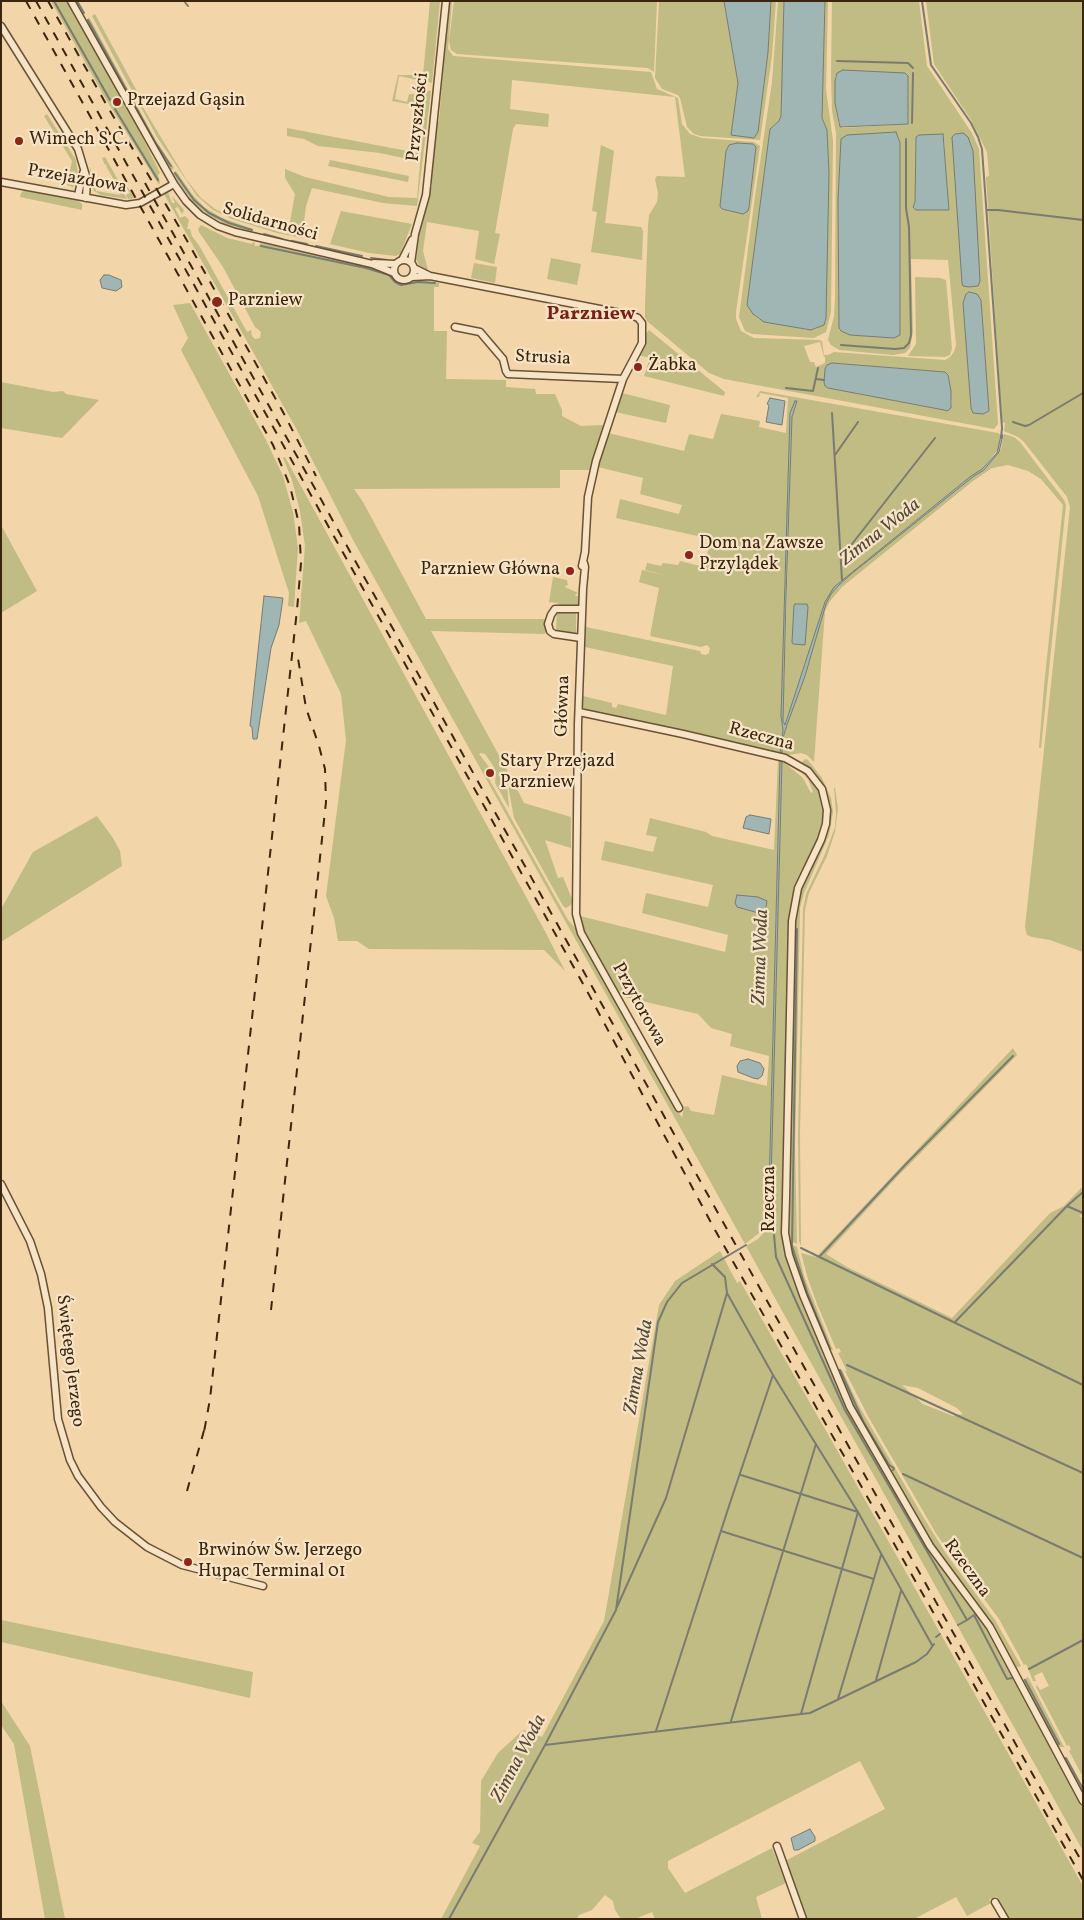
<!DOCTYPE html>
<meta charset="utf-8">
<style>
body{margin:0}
#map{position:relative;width:1084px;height:1920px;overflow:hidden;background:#f2d5a9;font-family:Vollkorn,serif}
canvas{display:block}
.frame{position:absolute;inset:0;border:2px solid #3c250d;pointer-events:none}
</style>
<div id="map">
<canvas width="1084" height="1920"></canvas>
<div class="frame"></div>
</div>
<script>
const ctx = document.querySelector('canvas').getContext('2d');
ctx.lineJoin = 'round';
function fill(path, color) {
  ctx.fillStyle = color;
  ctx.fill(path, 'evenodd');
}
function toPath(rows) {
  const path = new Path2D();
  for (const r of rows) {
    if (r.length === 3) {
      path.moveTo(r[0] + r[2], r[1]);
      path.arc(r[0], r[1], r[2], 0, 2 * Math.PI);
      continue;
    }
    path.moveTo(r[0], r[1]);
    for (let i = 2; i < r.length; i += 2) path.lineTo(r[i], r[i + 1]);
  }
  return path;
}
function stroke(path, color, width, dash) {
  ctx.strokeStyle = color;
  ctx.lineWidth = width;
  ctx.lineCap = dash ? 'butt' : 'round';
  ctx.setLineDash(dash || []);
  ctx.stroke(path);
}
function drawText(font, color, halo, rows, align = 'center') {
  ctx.font = font + ' Vollkorn,serif';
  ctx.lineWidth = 4.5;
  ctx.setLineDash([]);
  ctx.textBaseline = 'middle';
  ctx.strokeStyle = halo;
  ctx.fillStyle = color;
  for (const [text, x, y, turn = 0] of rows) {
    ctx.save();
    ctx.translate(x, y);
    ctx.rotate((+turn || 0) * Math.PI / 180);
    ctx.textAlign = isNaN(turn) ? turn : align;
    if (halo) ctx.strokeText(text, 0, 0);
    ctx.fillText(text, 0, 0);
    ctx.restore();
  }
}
fill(toPath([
 [51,1,67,1,137,126,160,173,158,175,160,182,159,185,104,96],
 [430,1,440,1,432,83,399,76,395,99,407,102,409,94,424,95,425,90,431,91,417,206,383,203,312,188,306,206,302,238,277,233,232,219,213,210,197,196,157,137,92,16,95,14,139,95,141,104,186,179,201,198,215,209,231,217,286,234,288,233,295,194,285,178,285,169,305,177,389,197,417,198,425,107,392,101,398,75,423,75],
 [449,1,452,1,448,49,453,56,651,72,657,89,678,98,682,124,690,134,702,138,754,142,760,146,736,312,736,319,741,331,754,338,819,340,822,341,824,355,828,355,834,352,945,360,950,357,954,352,956,345,948,260,911,259,913,332,910,348,905,353,893,355,839,350,831,345,828,340,834,316,835,298,836,133,832,111,831,76,832,1,919,1,927,66,972,133,979,149,998,424,994,429,724,379,709,373,647,321,645,317,645,305,648,226,649,215,657,202,658,193,655,179,657,176,685,177,675,97,512,80,510,109,549,114,548,127,516,124,513,129,495,233,500,234,494,264,475,259,479,231,427,222,423,251,428,270,419,265,416,259,417,253,414,252,430,187,432,187,432,183,430,182,437,122,439,121],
 [835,76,908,124,842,128,839,126,835,103],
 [916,137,944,143,949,210,916,210,913,205,915,202],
 [841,139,899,240,900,335,894,338,850,335,839,330,838,200],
 [737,143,756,147,749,207,748,211,743,214,721,209,729,145],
 [969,292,981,300,989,410,971,408,963,303,966,294],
 [820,342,824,357,825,356,825,363,816,367,814,362,810,362,804,346],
 [832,363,945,372,948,375,952,404,944,410,828,388,825,386,825,369,826,366],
 [454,1,657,1,654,72,648,68,457,54,451,50,449,41],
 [659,1,724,1,738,83,731,135,758,132,768,52,771,1,776,1,772,56,760,140,700,136,694,134,687,127,680,98,678,95,662,89,655,78],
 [778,1,784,1,781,116,779,121,770,129,747,305,758,319,808,330,816,329,825,321,829,173,827,130,822,118,825,1,828,1,826,89,833,141,831,312,826,332,814,338,752,334,745,331,739,317,755,196,772,82],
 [926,1,1083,1,1083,952,1050,940,1032,937,1027,935,1025,927,1070,507,1067,497,1024,442,1018,437,1004,431,1005,423,1002,422,986,177,989,176,987,152,971,120,934,64],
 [89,17,156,141,174,168,171,170,153,144,86,23],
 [47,114,76,160,78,176,73,187,67,185,72,161,44,116],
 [287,128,418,153,417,161,380,153,318,146,304,139,287,136],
 [601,145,614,151,605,223,641,227,643,231,642,260,591,252,597,212,592,211],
 [105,157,118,180,120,180,124,187,127,186,134,198,128,199,126,195,130,193,126,188,122,190,127,199,101,195,94,191,91,184,90,167,96,191,120,195,118,187,106,166,107,164,105,165,102,158],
 [330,160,409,176,408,182,328,166],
 [176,171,191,193,204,207,222,218,253,229,252,232,225,224,205,213,192,201,183,190,173,173],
 [26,189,76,199,82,204,82,210,20,197,21,193],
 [168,192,172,203,175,203,172,196,184,210,182,214,178,207,175,208,180,218,185,216,189,220,187,229,190,229,192,236,200,247,247,332,251,330,252,336,255,339,260,338,261,332,255,327,223,267,199,232,198,229,201,225,227,238,252,244,254,241,255,246,258,246,261,243,367,265,391,274,397,281,401,283,407,283,419,278,420,280,439,283,439,287,434,287,434,331,447,331,446,379,506,380,506,387,535,389,536,394,555,394,562,410,562,416,581,426,603,425,590,470,560,470,560,488,354,489,363,502,426,619,547,619,545,634,431,631,513,781,507,785,509,808,495,783,496,775,494,767,485,754,481,753,479,754,489,767,486,770,488,777,568,920,578,931,682,1118,684,1107,688,1106,691,1111,714,1115,722,1075,767,1086,769,1056,730,1046,732,1034,711,1028,698,1014,620,996,585,934,580,916,725,952,728,935,642,913,646,893,708,907,713,885,601,860,605,841,653,852,657,837,646,835,650,818,706,832,712,836,774,850,778,760,780,761,768,1217,763,1230,745,1244,352,538,297,430,164,194],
 [341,211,412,224,400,254,396,256,369,253,330,244],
 [551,258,581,264,577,285,547,279],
 [474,263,497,267,495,283,471,278],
 [915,277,940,278,946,280,952,349,950,355,945,357,908,356,916,344],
 [190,303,266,440,283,476,293,512,298,548,294,607,288,606,289,593,258,496,181,350,188,338,173,305],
 [649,330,725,392,724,396,644,376,650,358,638,355,644,344,646,333],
 [1,382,53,392,63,391,66,394,99,400,62,438,1,428],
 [760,391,998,433,1001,435,998,450,982,469,971,476,834,587,825,602,801,680,785,725,784,725,783,721,792,417,796,401,790,413,781,716,783,730,780,753,585,709,583,707,583,696,612,703,612,707,616,708,618,704,666,715,673,666,585,647,586,627,700,651,701,654,706,655,709,653,710,648,707,645,701,647,650,636,659,588,639,582,642,570,669,576,645,570,647,563,661,566,663,563,678,565,680,561,704,567,711,539,616,518,620,499,679,514,682,505,640,494,643,478,598,467,608,433,684,451,689,434,713,439,721,414,760,421,759,427,786,433,788,398,760,393,759,397,756,397],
 [622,393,670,405,666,423,615,412],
 [1004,434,1014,437,1020,442,1064,500,1066,505,1041,748,1039,748,1044,686,1063,505,1041,479,1028,471,1008,465,992,468,973,481,842,587,830,601,825,611,814,762,807,755,801,753,789,755,782,754,782,741,787,725,826,604,831,594,838,586,850,575,974,476,984,470,1001,449],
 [285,457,547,935,565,971,544,950,369,949,357,941,338,941,334,918,326,896,346,740,341,694,306,621,299,623,305,546,300,511,292,480,283,458],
 [1,525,37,591,1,613],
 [553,577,567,580,568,586,566,585,565,587,578,593,576,594,575,596,578,596,578,605,561,606,557,603,549,602],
 [557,611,576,612,576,634,556,632],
 [805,759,808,760,822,778,831,798,833,812,829,835,804,893,800,908,795,1146,797,1244,790,1241,789,1229,795,916,803,883,825,839,830,816,829,802,825,788,813,771,801,763],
 [782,761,803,778,811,793,813,792,808,779,798,769,806,773,819,792,824,811,823,822,818,838,794,885,789,921,783,1202,790,1267,802,1301,850,1412,914,1523,989,1631,1083,1806,1083,1851,746,1246,758,1239,767,1229,770,1220],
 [514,783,524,803,571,817,571,848,545,840,558,878,563,877,572,899,573,899,571,905,566,908,563,906,514,818,509,791,509,786],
 [834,788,835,788,838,808,835,832,827,856,809,893,805,910,800,1133,801,1246,799,1241,798,1134,803,909,806,894,825,854,835,827,836,814],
 [97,816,113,838,120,851,122,866,1,942,1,909,33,852],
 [1013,1048,1017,1055,896,1178,826,1254,847,1267,952,1318,1050,1213,1064,1206,1083,1186,1083,1214,1079,1216,1083,1218,1083,1777,1069,1751,1071,1749,1069,1745,1067,1746,1036,1687,1037,1685,1040,1690,1049,1686,1042,1672,1034,1676,1036,1681,1033,1681,1026,1664,1024,1665,999,1619,937,1535,869,1418,845,1371,847,1371,838,1353,841,1352,839,1348,836,1349,817,1304,808,1279,801,1253,816,1257],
 [902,1385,918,1388,957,1408,963,1414,953,1416,923,1404],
 [790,1244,797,1247,804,1276,833,1350,829,1350,806,1296],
 [720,1251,737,1283,740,1281,829,1436,1083,1886,1083,1919,1009,1919,996,1896,989,1900,991,1903,967,1916,956,1897,914,1919,807,1919,785,1861,885,1809,860,1761,668,1861,668,1868,685,1893,772,1848,786,1883,756,1897,762,1919,655,1919,652,1912,635,1919,621,1919,615,1910,613,1901,605,1895,592,1910,579,1915,577,1919,441,1919,480,1846,472,1843,480,1832,481,1781,498,1753,523,1730,542,1737,604,1621,659,1305,675,1281],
 [840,1369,842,1370,859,1406,925,1520,947,1555,995,1620,1021,1666,1016,1668,980,1606,945,1561,925,1532,862,1423,837,1370],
 [1,1620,253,1672,250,1698,1,1642],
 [1028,1677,1064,1747,1058,1747,1023,1680],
 [1,1701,30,1746,65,1919,45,1919,14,1744,1,1725]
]), '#c1bb84');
const water = toPath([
 [724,1,771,1,768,52,758,132,754,138,731,135,738,83,724,1],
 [784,1,825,1,822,118,827,130,829,173,826,318,824,325,811,330,764,322,753,314,747,305,770,129,779,121,781,116,784,1],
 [843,70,905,73,908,76,908,124,840,127,835,103,835,81,837,73,843,70],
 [896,132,900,143,900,335,894,338,850,335,841,331,839,328,838,200,841,139,847,135,896,132],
 [963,133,968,137,973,151,980,281,978,286,969,287,963,286,962,283,952,137,955,134,963,133],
 [943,134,949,210,916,210,913,207,915,202,916,137,919,135,943,134],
 [737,143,753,144,756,147,749,207,748,211,743,214,722,209,720,206,726,151,729,145,737,143],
 [104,275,109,275,121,280,122,287,116,291,102,288,100,280,104,275],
 [969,292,977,294,981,300,989,411,983,414,973,413,971,408,963,303,966,294,969,292],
 [832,363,945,372,948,375,951,391,951,408,947,411,944,410,828,388,825,386,824,382,825,369,827,365,832,363],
 [770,398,785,401,782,425,766,422,769,405,767,404,770,398],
 [795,401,797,401,792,417,786,597,783,721,785,725,825,602,834,587,971,476,982,469,997,453,1001,435,1003,435,999,452,984,470,974,476,850,575,838,586,831,594,826,604,805,676,787,725,782,741,782,754,780,753,783,730,781,716,790,413,795,401],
 [264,596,283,598,279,625,271,648,257,739,253,739,252,727,250,726,264,596],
 [795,604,807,604,808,607,805,645,793,644,792,642,794,605,795,604],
 [780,761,782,761,770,1220,767,1220,769,1189,780,761],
 [750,815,771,819,769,834,743,828,746,817,750,815],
 [737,895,758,897,767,901,765,913,762,914,737,907,735,903,737,895],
 [748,1059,760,1063,764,1069,762,1076,758,1079,753,1078,738,1072,737,1066,740,1061,748,1059],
 [810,1829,815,1837,815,1841,798,1850,794,1850,791,1838,810,1829]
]);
fill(water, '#a0b6b4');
stroke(water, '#787c71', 1);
stroke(toPath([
 [54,1,110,100],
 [77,1,84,13],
 [184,1,188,6],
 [922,1,931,65,971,123,978,137,982,149,1002,428,1001,438],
 [88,20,155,142,171,166],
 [837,61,908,63,913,68],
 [115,109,158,180],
 [912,123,913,73],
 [175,173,194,200,209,213,229,223,252,230],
 [987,210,998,210,1083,220],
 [264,234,282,239],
 [292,241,307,244],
 [261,246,366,268,389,275,395,282,401,285,418,282,435,283],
 [316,246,362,256],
 [371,258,387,260],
 [841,345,895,349,904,348,909,343,911,335,909,227,906,208,906,139],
 [816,379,824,380],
 [786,388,813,391,818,368],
 [832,413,842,580],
 [1013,422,1025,426,1029,425,1083,393],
 [835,455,858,422],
 [841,558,935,438],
 [797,929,792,1246,808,1295,830,1349],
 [1067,1206,1083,1213],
 [774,1235,776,1257,845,1410,967,1620,974,1615,1007,1679,1012,1678],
 [801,1248,1083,1385],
 [820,1256,907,1163,1013,1056],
 [727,1293,773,1375,858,1512,932,1645],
 [955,1322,1067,1206,1083,1192],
 [847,1365,1083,1473],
 [840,1370,863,1421,889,1465,894,1468,893,1470],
 [903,1474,1083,1558],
 [741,1475,858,1512,801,1714],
 [721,1531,874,1579],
 [617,1607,666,1498,727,1293,725,1277,712,1264],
 [958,1625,967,1620],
 [936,1637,940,1634],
 [1029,1669,1083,1640],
 [876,1680,901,1591],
 [1025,1680,1059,1744],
 [838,1699,881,1555],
 [731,1721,816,1444],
 [656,1731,729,1506,773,1375],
 [545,1745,810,1713,916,1662,927,1654,934,1644],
 [1066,1758,1083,1789],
 [449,1919,545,1745,616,1610,658,1322,667,1302,682,1283,746,1245]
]), '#787c71', 2);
const minor = toPath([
 [71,1,174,184,186,201,200,215,218,226,235,232,372,264,394,273],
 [1,26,78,149,87,179,86,198],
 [1,182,126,205,140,203,174,184],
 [78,196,82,176,84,171],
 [404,270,10],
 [402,260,412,240],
 [374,263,395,264],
 [411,263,415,234,426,195,446,1],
 [414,268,430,276],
 [412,277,430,276,631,315,638,318,642,323,642,343,623,379,596,461,588,497,585,552,582,566],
 [455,327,480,332,503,359,506,371,508,374,623,379],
 [584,563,585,567,583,589,578,724,576,914,581,933,679,1108],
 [581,638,554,634,550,631,548,624,551,615,555,609,582,609],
 [579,712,683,734,785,758,808,771,822,789,827,810,826,824,821,840,798,888,792,921,786,1198,785,1233,789,1255,803,1295,850,1407,930,1546,990,1627,1083,1801],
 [1,1184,30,1241,41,1274,48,1308,58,1419,70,1460,78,1476,101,1507,115,1522,147,1547,182,1565,263,1586],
 [777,1846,803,1919],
 [995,1902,1005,1919]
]);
stroke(minor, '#6a5134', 9);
stroke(minor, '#f7e4c7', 6);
stroke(toPath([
 [26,1,273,445,290,486,299,524,301,563,297,610,210,1399,204,1432],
 [36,1,587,991,715,1230,941,1626,1083,1880],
 [48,1,106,104,181,230,283,412,316,476],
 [145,183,748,1267,1083,1864],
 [271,1310,326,802,325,769,319,746,306,708,297,652],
 [187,1491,205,1427]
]), '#3c250d', 2, [9, 9]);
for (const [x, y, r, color] of [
 [117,102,5,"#8f2418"],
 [19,141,5,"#8f2418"],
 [217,302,6,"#8f2418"],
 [638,367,5,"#8f2418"],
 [689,555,5,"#8f2418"],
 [570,571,5,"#8f2418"],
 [490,773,5,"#8f2418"],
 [188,1562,5,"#8f2418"]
]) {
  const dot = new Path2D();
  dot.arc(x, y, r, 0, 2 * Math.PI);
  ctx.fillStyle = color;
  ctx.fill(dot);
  stroke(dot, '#f7e4c7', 2);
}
drawText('18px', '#3c250d', '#f7e4c7', [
 ["Przejazd Gąsin",127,102],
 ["Wimech S.C.",29,141],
 ["Parzniew",228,302],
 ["Żabka",648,367],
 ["Dom na Zawsze",699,545],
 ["Przylądek",699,566],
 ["Parzniew Główna",560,571,"right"],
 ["Stary Przejazd",500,763],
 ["Parzniew",500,784],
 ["Brwinów Św. Jerzego",198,1552],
 ["Hupac Terminal 01",198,1573]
], 'left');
drawText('18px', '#3c250d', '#f7e4c7', [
 ["Przyszłości",419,117,-84],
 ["Przejazdowa",77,180,10],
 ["Solidarności",270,223,16],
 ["Strusia",543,359,3],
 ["Główna",564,706,-88],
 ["Rzeczna",761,738,15],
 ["Przytorowa",638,1005,61],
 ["Rzeczna",771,1199,-90],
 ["Świętego Jerzego",69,1361,83],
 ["Rzeczna",966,1569,54]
]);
drawText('italic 19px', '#554937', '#f7e4c7', [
 ["Zimna Woda",881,533,-38],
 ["Zimna Woda",762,957,-88],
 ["Zimna Woda",640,1367,-80],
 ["Zimna Woda",520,1759,-62]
]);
drawText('bold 20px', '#7a1f14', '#f7e4c7', [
 ["Parzniew",591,315]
]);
</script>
